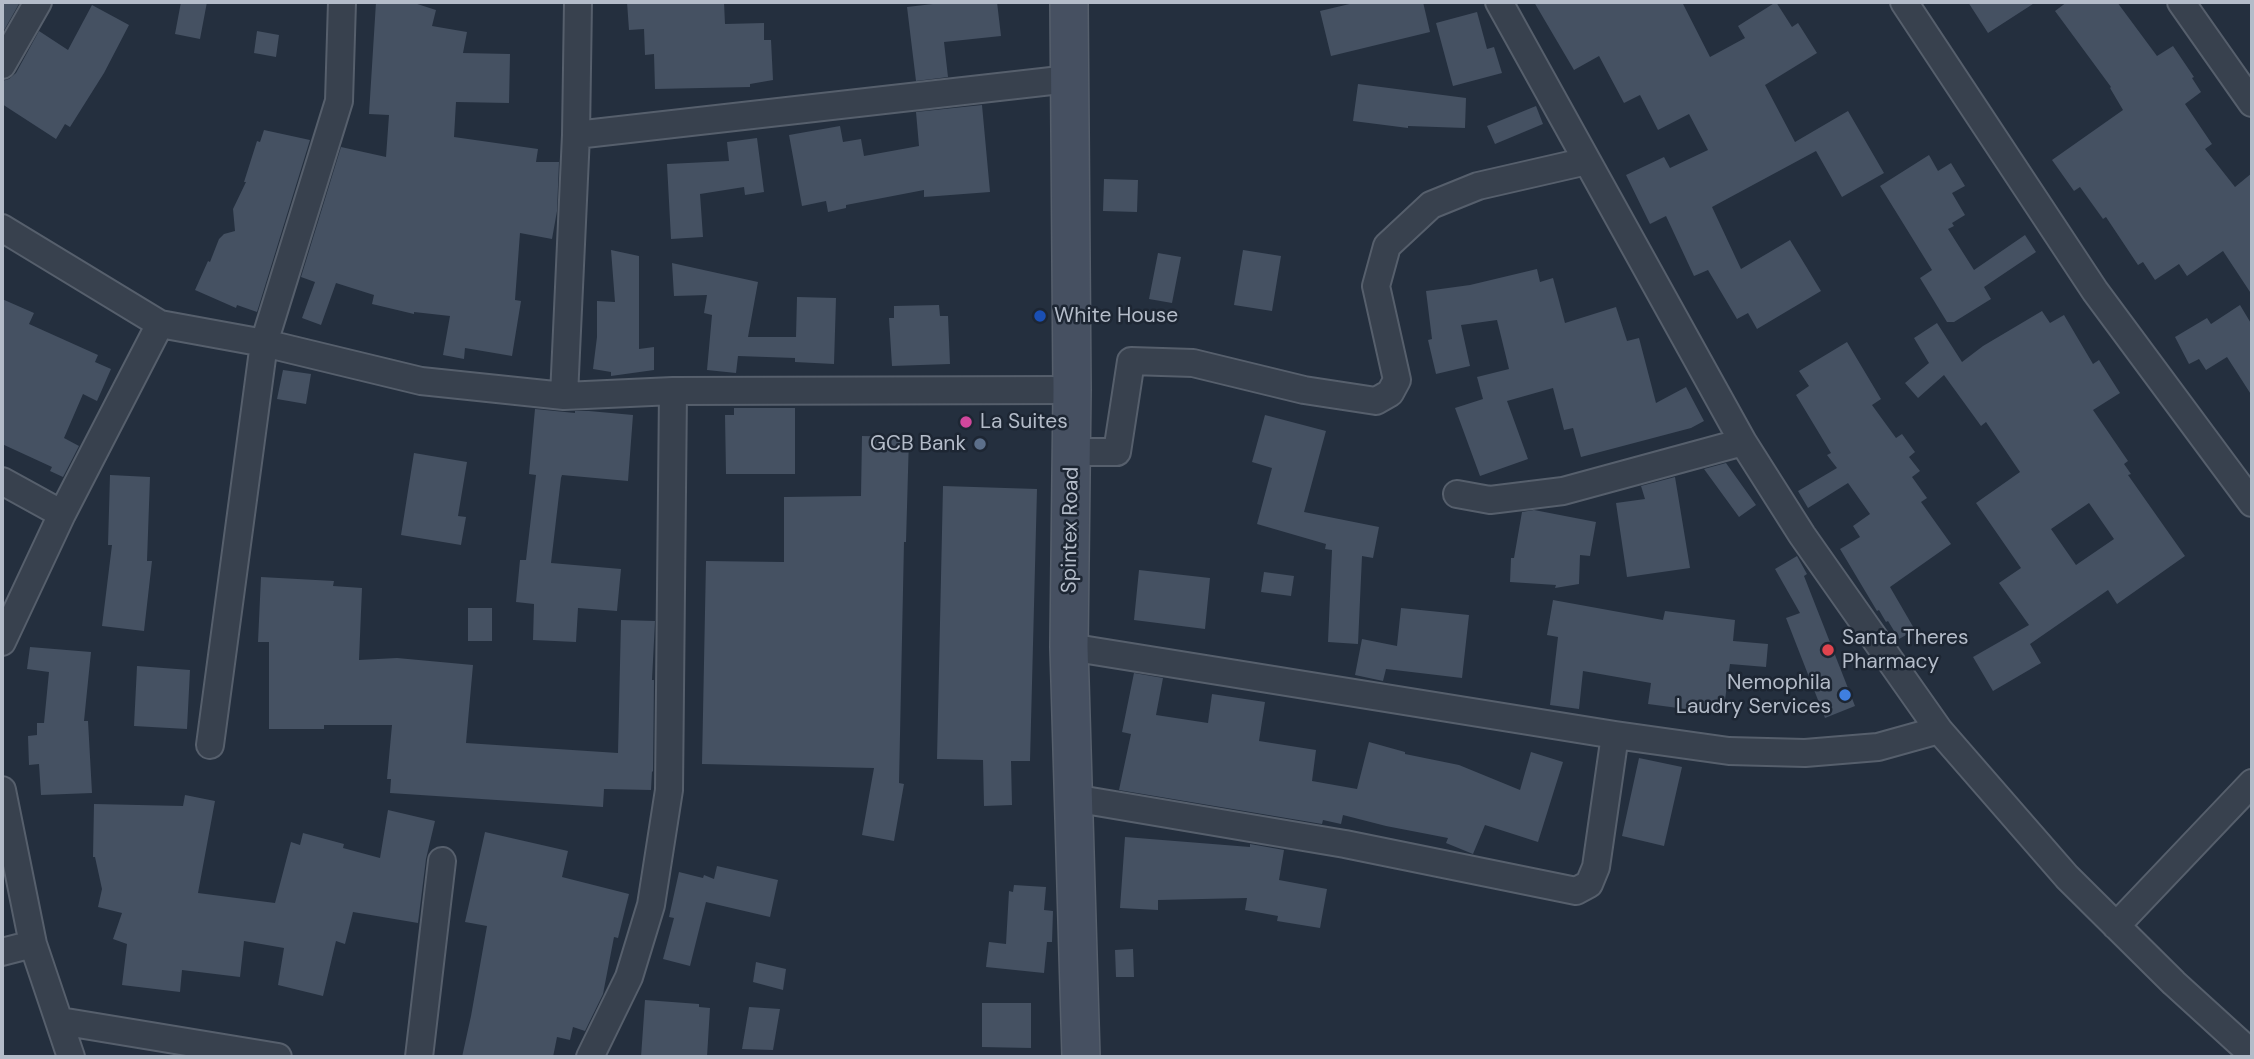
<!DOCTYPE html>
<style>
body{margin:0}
#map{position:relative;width:2254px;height:1059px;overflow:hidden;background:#242f3e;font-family:"DM Sans",sans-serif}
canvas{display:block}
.frame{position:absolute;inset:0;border:4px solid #b4bcc9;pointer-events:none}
</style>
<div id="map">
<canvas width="2254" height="1059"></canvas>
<div class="frame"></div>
</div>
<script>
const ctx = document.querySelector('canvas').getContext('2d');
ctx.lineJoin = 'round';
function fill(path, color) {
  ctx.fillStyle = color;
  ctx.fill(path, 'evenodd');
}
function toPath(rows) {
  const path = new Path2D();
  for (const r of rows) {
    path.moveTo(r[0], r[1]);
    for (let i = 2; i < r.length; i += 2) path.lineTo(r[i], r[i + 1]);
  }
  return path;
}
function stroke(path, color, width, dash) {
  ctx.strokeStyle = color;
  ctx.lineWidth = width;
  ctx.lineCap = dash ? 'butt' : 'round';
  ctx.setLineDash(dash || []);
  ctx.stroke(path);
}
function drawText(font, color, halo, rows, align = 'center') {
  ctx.font = font + ' "DM Sans",sans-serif';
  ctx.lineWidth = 5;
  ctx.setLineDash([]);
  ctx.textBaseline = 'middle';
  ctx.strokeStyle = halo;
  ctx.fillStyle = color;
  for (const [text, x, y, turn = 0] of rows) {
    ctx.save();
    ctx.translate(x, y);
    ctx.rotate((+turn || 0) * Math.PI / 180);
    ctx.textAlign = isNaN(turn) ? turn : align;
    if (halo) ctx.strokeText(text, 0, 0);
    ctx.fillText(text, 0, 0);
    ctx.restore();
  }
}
fill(toPath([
 [2,2,20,2,2,34],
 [181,2,207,2,200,39,175,34],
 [376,2,411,2,436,10,432,26,467,32,463,53,510,54,509,103,456,102,454,137,538,149,536,162,559,162,557,211,552,239,520,233,515,300,521,301,512,356,465,348,464,359,443,355,450,316,414,312,414,314,372,304,374,295,336,283,321,325,302,318,315,282,301,277,341,147,386,157,389,115,369,114],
 [627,2,724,2,725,24,764,23,764,40,771,40,773,80,750,84,750,87,655,89,654,54,645,55,644,29,629,30],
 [950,2,997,2,1001,36,944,42,948,77,916,81,907,7],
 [1358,2,1423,2,1430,32,1331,56,1320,11],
 [1534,2,1682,2,1710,57,1745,38,1738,26,1776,2,1792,27,1798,23,1817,53,1765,85,1795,142,1848,111,1884,173,1842,197,1816,151,1712,207,1741,269,1790,240,1821,291,1757,329,1748,313,1737,319,1708,270,1694,276,1666,216,1650,224,1626,175,1664,157,1670,168,1708,150,1689,114,1658,130,1640,95,1624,103,1599,56,1574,70],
 [1968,2,2036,2,1988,33],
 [2067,2,2117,2,2157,56,2173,46,2194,77,2192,78,2201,92,2185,104,2212,144,2205,149,2235,187,2252,173,2252,295,2223,251,2187,276,2179,264,2155,280,2143,262,2138,265,2106,217,2103,219,2080,187,2074,191,2052,160,2123,110,2110,88,2111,87,2055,11],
 [92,5,129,25,104,73,70,127,65,124,56,139,2,104,2,81,9,79,16,73,39,31,68,50],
 [1477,12,1487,49,1494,47,1502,73,1453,86,1436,23],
 [257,31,279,35,276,57,254,53],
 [1358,84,1466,98,1465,128,1408,126,1408,128,1353,121],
 [982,105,990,192,924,197,924,190,846,205,846,208,828,212,826,201,802,206,789,135,840,126,843,142,861,139,864,156,919,146,916,112],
 [1536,106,1543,124,1495,144,1487,126],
 [264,130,310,140,257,312,237,305,236,308,195,290,208,261,210,262,219,239,224,234,235,231,233,209,246,182,244,182,257,141,260,142],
 [757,138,764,192,745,195,744,187,700,194,703,237,671,239,667,164,729,161,727,142],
 [1929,155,1938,171,1951,163,1965,186,1952,193,1965,215,1952,223,1954,226,1948,229,1974,270,2025,235,2036,252,1984,287,1991,299,1954,322,1947,322,1920,278,1932,270,1880,186],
 [1104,179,1138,180,1137,212,1103,211],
 [611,250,639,256,639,349,654,347,654,370,611,376,611,372,593,369,597,337,597,301,615,302],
 [1243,250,1281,256,1272,311,1234,305],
 [1158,253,1181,257,1172,303,1149,299],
 [672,263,758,282,748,337,796,337,797,297,836,298,834,364,795,362,795,358,738,356,736,373,707,370,712,315,704,313,707,295,674,296],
 [1537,269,1540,282,1553,278,1565,323,1616,307,1627,341,1639,338,1656,403,1686,387,1704,421,1691,428,1581,457,1573,428,1564,430,1553,388,1507,401,1528,459,1480,476,1455,408,1483,399,1477,377,1509,369,1497,320,1461,325,1470,366,1436,374,1428,340,1432,339,1426,291,1470,285],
 [2,299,34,313,29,324,98,355,95,362,111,369,97,401,83,394,64,438,79,446,63,477,50,471,52,467,2,444],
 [939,305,940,316,948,316,950,364,892,366,889,318,894,318,894,306],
 [2240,305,2252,325,2252,396,2227,357,2206,370,2199,359,2189,364,2175,337,2207,318,2211,324],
 [2042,311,2050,323,2064,315,2093,364,2099,360,2120,393,2093,410,2128,461,2124,464,2131,474,2128,475,2185,556,2117,604,2108,590,2030,644,2041,663,1993,691,1973,657,2029,625,1999,583,2021,568,1976,503,2020,472,1986,422,1981,426,1944,375,1918,398,1905,383,1929,363,1914,338,1937,323,1962,362,1983,346],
 [2089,503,2114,539,2076,565,2051,529],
 [1847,342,1881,399,1872,405,1896,438,1902,434,1915,452,1909,457,1920,471,1912,477,1927,498,1921,502,1951,544,1890,587,1915,630,1899,639,1888,621,1886,622,1879,610,1877,611,1840,549,1860,537,1853,526,1870,514,1848,483,1808,508,1798,491,1837,468,1827,455,1831,453,1796,395,1809,386,1799,371],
 [283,370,311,374,306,404,277,399],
 [734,408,795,408,795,474,726,474,725,415,734,415],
 [535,409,575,413,575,411,589,411,633,415,628,481,562,475,561,478,551,563,621,569,617,611,578,608,576,642,533,640,534,604,516,602,520,560,526,560,536,475,529,474],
 [1265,415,1326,431,1304,512,1379,527,1373,558,1362,556,1358,644,1328,642,1332,550,1325,549,1326,544,1257,524,1272,468,1252,462],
 [862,436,909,437,906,542,904,542,899,783,904,784,894,841,862,835,874,768,702,764,706,561,784,562,784,497,861,496],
 [414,453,467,462,458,516,466,517,461,545,401,535],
 [1726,463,1756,505,1739,517,1704,469],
 [110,475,150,477,147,561,152,561,144,631,102,626,112,545,108,545],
 [1675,477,1690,568,1627,577,1616,503,1645,499,1641,486],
 [943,486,1037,489,1030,761,1011,761,1012,805,984,806,983,760,937,759],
 [1534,510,1596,522,1590,556,1580,555,1579,584,1555,588,1556,585,1510,582,1511,558,1514,558,1522,512],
 [1797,556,1807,574,1804,576,1855,706,1825,718,1786,618,1800,613,1775,569],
 [1139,570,1210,578,1205,629,1134,620],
 [1264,572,1294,576,1291,596,1261,592],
 [261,577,334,581,333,586,362,588,359,660,397,658,473,665,466,743,618,753,621,620,655,621,652,680,654,680,653,772,652,771,651,790,604,789,603,807,390,793,391,779,387,779,392,725,324,725,324,729,269,729,269,642,258,642],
 [1553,600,1663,620,1665,611,1735,620,1733,641,1768,644,1766,667,1730,664,1723,714,1648,704,1651,683,1583,671,1579,709,1550,705,1558,637,1547,635],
 [468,608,492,608,492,641,468,641],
 [1401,608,1469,615,1462,678,1386,669,1383,681,1355,675,1362,639,1397,646],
 [30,647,91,652,84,721,88,721,92,793,41,795,39,764,29,765,28,736,37,735,37,723,44,723,49,672,27,669],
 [137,666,190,670,187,729,134,726],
 [1134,673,1163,678,1156,715,1208,723,1212,694,1265,702,1259,741,1316,750,1312,781,1357,789,1369,742,1405,752,1405,754,1459,765,1520,790,1531,752,1563,762,1538,842,1485,825,1473,854,1446,843,1448,838,1386,826,1343,815,1341,824,1323,820,1322,824,1119,790,1131,734,1122,732],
 [1639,758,1682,767,1664,846,1622,836],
 [185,795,215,801,198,893,275,903,291,842,300,845,303,833,344,844,343,848,380,858,388,810,435,821,426,859,418,923,353,912,345,944,336,941,323,996,278,985,284,948,244,941,240,977,182,970,180,992,122,985,127,944,113,939,122,913,98,907,102,889,95,857,93,857,94,804,183,806],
 [485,832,568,851,562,877,629,894,618,938,614,937,603,994,585,1031,573,1027,570,1040,557,1037,553,1057,462,1057,471,1016,487,926,465,922],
 [1125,837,1250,847,1250,844,1284,850,1279,880,1327,889,1320,928,1277,921,1278,916,1245,910,1247,898,1158,900,1158,910,1120,908],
 [717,866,778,880,770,917,706,902,690,966,663,959,674,918,669,917,679,872,703,878,704,875,714,879],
 [1014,885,1046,887,1044,910,1053,911,1052,942,1047,942,1044,973,986,967,989,942,1006,944,1009,891,1013,892],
 [1133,949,1134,977,1116,977,1115,950],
 [756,962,786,969,783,990,753,982],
 [645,1000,699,1004,699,1007,710,1008,707,1057,641,1057],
 [982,1003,1031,1003,1031,1048,982,1047],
 [749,1007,780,1009,773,1050,742,1049]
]), '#455162');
const minor = toPath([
 [1499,2,1743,442,1802,535,1939,730,2067,877,2174,983,2252,1054],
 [1904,2,2095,291,2252,503],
 [2181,2,2252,103],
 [2,65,38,2],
 [576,135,1069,79],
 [2,228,160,324,264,343,421,381,564,396,673,391,1072,390],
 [564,396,576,135,578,2],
 [1072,452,1117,452,1131,361,1193,363,1304,390,1376,401,1390,393,1397,380,1376,286,1387,246,1431,205,1478,186,1587,161],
 [2,481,62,514],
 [1457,494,1490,500,1563,491,1743,442],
 [2,642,62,514,160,324],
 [1069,647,1615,735,1729,751,1805,753,1878,747,1939,730],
 [210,745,264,343,339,101,342,2],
 [2,790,33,944,71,1057],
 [1073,798,1345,844,1576,891,1589,884,1596,867,1615,735],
 [2116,926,2252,783],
 [2,952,33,944],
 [60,1021,278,1057],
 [419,1057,442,861],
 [590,1057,629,977,651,905,669,790,673,391]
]);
const secondary = toPath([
 [1069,2,1072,390,1069,647,1081,1057]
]);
stroke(minor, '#565f6c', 30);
stroke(secondary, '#565f6c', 40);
stroke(minor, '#38414e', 26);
stroke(secondary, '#465061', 37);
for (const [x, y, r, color] of [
 [1040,316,7,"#1a4fb4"],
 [966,422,7,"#d1479c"],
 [980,444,7,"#5c6f8a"],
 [1828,650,7,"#e0444e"],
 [1845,695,7,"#3f7fe0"]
]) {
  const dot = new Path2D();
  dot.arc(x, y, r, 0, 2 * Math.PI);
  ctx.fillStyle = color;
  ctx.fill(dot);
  stroke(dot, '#1d2633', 2.5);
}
drawText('21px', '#b4bcc9', '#1d2633', [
 ["White House",1054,316],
 ["La Suites",980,422],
 ["GCB Bank",966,444,"right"],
 ["Santa Theres",1842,638],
 ["Pharmacy",1842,662],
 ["Nemophila",1831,683,"right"],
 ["Laudry Services",1831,707,"right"]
], 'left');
drawText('21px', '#b4bcc9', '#1d2633', [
 ["Spintex Road",1071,530,-89]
]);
</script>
